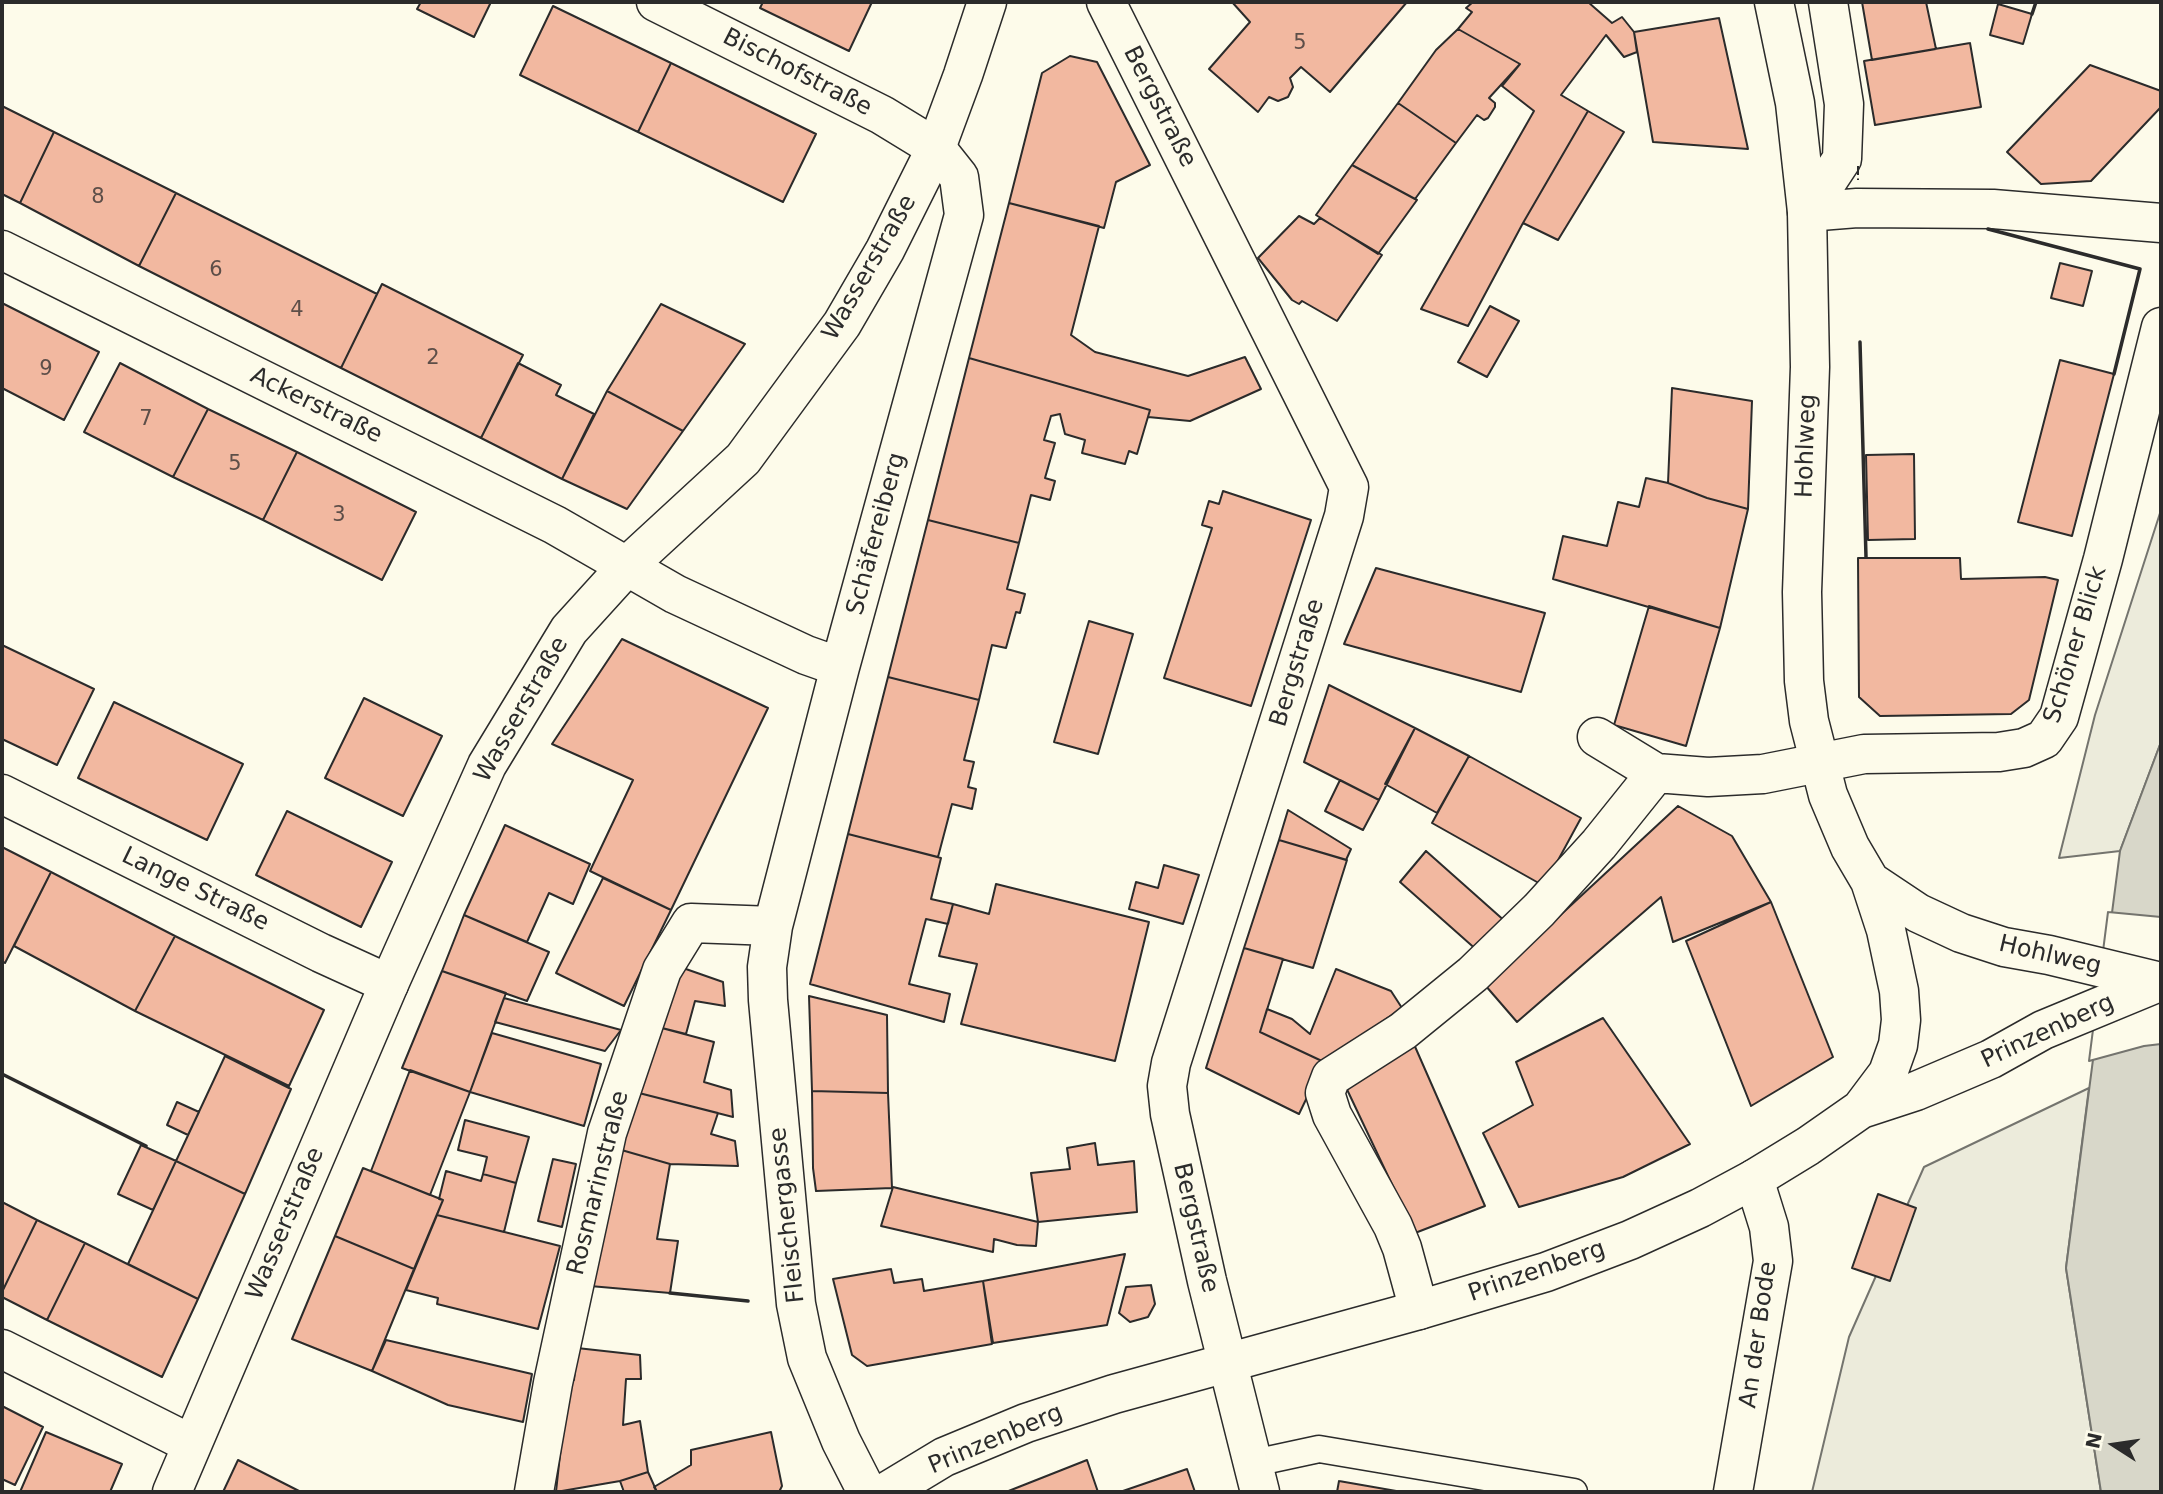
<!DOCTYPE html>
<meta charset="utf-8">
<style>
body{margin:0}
#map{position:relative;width:2163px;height:1494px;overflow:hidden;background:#fdfbea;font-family:"DejaVu Sans",sans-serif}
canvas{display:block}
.frame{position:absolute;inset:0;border:4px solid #2b2b2b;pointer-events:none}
.north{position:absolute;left:2079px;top:1410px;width:70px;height:70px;-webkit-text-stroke:5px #fdfbea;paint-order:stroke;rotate:282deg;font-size:19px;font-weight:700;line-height:28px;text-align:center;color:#2b2b2b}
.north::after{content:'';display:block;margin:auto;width:24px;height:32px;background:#2b2b2b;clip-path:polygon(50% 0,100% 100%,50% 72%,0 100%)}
</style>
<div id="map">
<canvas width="2163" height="1494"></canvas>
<div class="frame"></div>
<div class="north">N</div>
</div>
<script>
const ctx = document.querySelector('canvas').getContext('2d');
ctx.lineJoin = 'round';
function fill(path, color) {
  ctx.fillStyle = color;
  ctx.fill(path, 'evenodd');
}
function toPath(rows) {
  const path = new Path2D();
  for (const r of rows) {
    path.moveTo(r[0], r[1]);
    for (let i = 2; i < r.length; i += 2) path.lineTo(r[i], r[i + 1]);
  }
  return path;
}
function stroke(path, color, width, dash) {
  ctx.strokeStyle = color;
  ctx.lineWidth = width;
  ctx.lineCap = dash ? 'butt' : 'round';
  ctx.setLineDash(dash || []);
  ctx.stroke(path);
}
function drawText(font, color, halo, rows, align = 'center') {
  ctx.font = font + ' "DejaVu Sans",sans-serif';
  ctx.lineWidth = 5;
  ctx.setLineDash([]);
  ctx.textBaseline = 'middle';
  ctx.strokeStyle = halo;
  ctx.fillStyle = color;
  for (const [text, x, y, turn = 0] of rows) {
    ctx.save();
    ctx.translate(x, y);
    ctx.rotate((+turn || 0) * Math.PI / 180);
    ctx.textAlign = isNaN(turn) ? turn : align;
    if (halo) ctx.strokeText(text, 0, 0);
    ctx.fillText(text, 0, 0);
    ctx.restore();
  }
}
const green = toPath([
 [2161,510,2161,742,2120,851,2059,858,2095,715,2161,510],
 [2089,1088,2066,1268,2101,1492,1812,1492,1849,1337,1924,1167,2089,1088]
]);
fill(green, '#ecebdb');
stroke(green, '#74746e', 2);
const water = toPath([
 [2161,742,2161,1492,2101,1492,2066,1268,2120,851,2161,742]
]);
fill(water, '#d8d7c9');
stroke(water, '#74746e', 2);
const pier = toPath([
 [2108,912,2161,917,2161,1044,2144,1046,2089,1061,2108,912]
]);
fill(pier, '#fdfbea');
stroke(pier, '#74746e', 2);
const building = toPath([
 [421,2,491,2,474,37,417,9,421,2],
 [763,2,872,2,849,51,760,8,763,2],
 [1232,2,1407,2,1330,92,1301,67,1290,78,1293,87,1288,97,1278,101,1269,97,1258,112,1209,69,1250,22,1232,2],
 [1473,2,1588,2,1612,23,1622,17,1634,32,1637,52,1624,57,1606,35,1561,95,1588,111,1523,223,1468,326,1421,309,1534,111,1502,86,1520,64,1458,29,1472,12,1466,8,1473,2],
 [1862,2,1926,2,1936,49,1872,60,1862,2],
 [1998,4,2032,14,2023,44,1990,35,1998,4],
 [553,6,671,63,638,132,520,75,553,6],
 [1719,18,1748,149,1653,142,1634,32,1719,18],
 [1458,29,1520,64,1489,98,1495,103,1495,107,1488,118,1484,120,1477,115,1456,143,1398,103,1436,50,1458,29],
 [1970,43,1981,107,1875,125,1864,61,1970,43],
 [1070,56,1097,62,1150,165,1116,182,1104,228,1009,203,1042,73,1070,56],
 [671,63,816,134,783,202,638,132,671,63],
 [2090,65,2161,91,2161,107,2091,181,2041,184,2007,152,2090,65],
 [1398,103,1456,143,1415,199,1352,165,1398,103],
 [2,106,54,132,20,203,2,194,2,106],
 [1588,111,1624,132,1558,240,1523,223,1588,111],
 [54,132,176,193,139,266,20,203,54,132],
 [1352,165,1417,200,1378,254,1316,215,1352,165],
 [176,193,377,294,341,368,139,266,176,193],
 [1009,203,1099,226,1071,335,1095,352,1188,376,1245,357,1261,389,1190,421,1148,417,1150,410,969,358,1009,203],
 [1299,216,1314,224,1320,218,1382,255,1337,321,1302,301,1299,304,1292,300,1258,258,1299,216],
 [2060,263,2092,271,2083,306,2051,298,2060,263],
 [382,284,523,355,481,438,341,368,382,284],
 [2,303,99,352,64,420,2,388,2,303],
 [661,304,745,344,683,431,607,391,661,304],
 [1490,306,1519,321,1487,377,1458,362,1490,306],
 [969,358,1150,410,1137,454,1129,451,1125,464,1082,453,1085,440,1065,434,1060,414,1051,416,1044,440,1055,443,1045,478,1055,481,1050,500,1031,495,1019,543,928,520,969,358],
 [2060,360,2114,374,2072,536,2018,522,2060,360],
 [120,363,208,409,173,477,84,432,120,363],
 [518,363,561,385,556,395,594,414,562,479,481,438,518,363],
 [1672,388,1752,401,1748,509,1707,498,1668,483,1672,388],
 [607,391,683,431,627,509,562,479,607,391],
 [208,409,297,452,263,520,173,477,208,409],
 [297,452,416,512,382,580,263,520,297,452],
 [1914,454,1915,539,1868,540,1866,455,1914,454],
 [1646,478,1668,483,1707,498,1748,509,1720,628,1553,579,1563,536,1607,546,1618,502,1639,507,1646,478],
 [1223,491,1311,520,1251,706,1164,678,1212,528,1202,525,1209,501,1219,504,1223,491],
 [928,520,1019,543,1007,589,1025,594,1020,613,1016,612,1006,648,992,645,979,700,888,677,928,520],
 [1858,558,1960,558,1961,579,2045,577,2058,580,2029,700,2011,714,1880,716,1859,697,1858,558],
 [1376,568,1545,613,1521,692,1344,644,1376,568],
 [1649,606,1720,628,1686,746,1614,725,1649,606],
 [1089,621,1133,634,1098,754,1054,742,1089,621],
 [622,639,768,708,671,910,590,871,633,780,552,744,622,639],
 [2,645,94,689,57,765,2,739,2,645],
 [888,677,979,700,964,760,974,762,968,787,976,789,972,809,952,804,938,857,848,834,888,677],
 [1329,685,1415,728,1379,800,1304,762,1329,685],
 [364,698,442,736,403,816,325,778,364,698],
 [114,702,243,764,207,840,78,778,114,702],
 [1415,728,1469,756,1437,813,1385,784,1415,728],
 [1469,756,1581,818,1544,886,1432,823,1469,756],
 [1340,780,1379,800,1363,830,1325,811,1340,780],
 [1678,806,1732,836,1771,902,1673,942,1661,897,1517,1022,1485,985,1678,806],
 [1288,810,1351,849,1346,860,1279,840,1288,810],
 [287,811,392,862,361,927,256,875,287,811],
 [505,825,590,864,573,904,549,893,527,942,464,915,505,825],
 [848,834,941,858,931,899,953,904,948,924,926,919,909,984,950,994,944,1022,810,984,848,834],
 [1279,840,1347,860,1313,968,1244,948,1279,840],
 [2,847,51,872,5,963,2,961,2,847],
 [1426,851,1507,923,1479,952,1400,882,1426,851],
 [1164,865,1199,875,1183,924,1129,909,1136,882,1158,888,1164,865],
 [51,872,175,936,135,1011,14,946,51,872],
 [603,878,671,910,624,1006,556,973,603,878],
 [996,884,1149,922,1115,1061,961,1024,977,964,939,956,953,904,989,914,996,884],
 [1771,902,1833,1057,1751,1106,1686,941,1771,902],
 [464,915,549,952,527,1001,442,971,464,915],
 [175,936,324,1010,289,1086,135,1011,175,936],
 [1244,948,1283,959,1260,1032,1324,1062,1299,1114,1206,1068,1244,948],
 [683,968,723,982,725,1006,695,1001,686,1034,658,1027,683,968],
 [1336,969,1391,991,1402,1008,1324,1062,1260,1032,1267,1009,1292,1019,1310,1034,1336,969],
 [442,971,506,993,470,1092,402,1068,442,971],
 [809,996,887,1015,888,1093,812,1091,809,996],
 [504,998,621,1030,605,1051,495,1022,504,998],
 [1603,1018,1690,1144,1623,1177,1519,1207,1483,1133,1533,1105,1516,1062,1603,1018],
 [658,1027,714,1042,704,1082,731,1090,733,1117,635,1092,658,1027],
 [492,1033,601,1064,584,1126,470,1092,492,1033],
 [1413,1042,1485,1206,1415,1233,1343,1081,1413,1042],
 [225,1056,291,1089,245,1194,176,1161,225,1056],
 [410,1070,470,1092,430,1195,371,1171,410,1070],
 [812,1091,888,1093,892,1188,816,1191,813,1168,812,1091],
 [635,1092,718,1113,711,1134,735,1141,738,1166,670,1164,618,1149,635,1092],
 [177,1102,199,1112,188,1135,167,1125,177,1102],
 [465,1120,529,1137,516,1183,483,1174,487,1157,458,1150,465,1120],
 [1095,1143,1098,1165,1134,1161,1137,1212,1038,1222,1031,1173,1070,1169,1067,1148,1095,1143],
 [141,1145,176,1161,153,1210,118,1194,141,1145],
 [618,1149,670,1164,657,1239,678,1241,670,1293,590,1286,618,1149],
 [553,1159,576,1164,562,1227,538,1221,553,1159],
 [176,1161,245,1194,198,1299,128,1264,176,1161],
 [363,1168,443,1200,414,1269,335,1236,363,1168],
 [446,1171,481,1181,483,1174,516,1183,504,1232,437,1215,443,1200,439,1199,446,1171],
 [893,1187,1038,1222,1036,1246,1017,1245,994,1239,993,1252,881,1226,893,1187],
 [1878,1194,1916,1208,1890,1281,1852,1268,1878,1194],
 [2,1202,37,1220,2,1292,2,1202],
 [437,1215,560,1246,538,1329,437,1304,438,1298,406,1290,437,1215],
 [37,1220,85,1243,47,1320,2,1297,2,1292,37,1220],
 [335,1236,414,1269,372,1371,292,1339,335,1236],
 [85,1243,198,1299,162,1377,47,1320,85,1243],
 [1125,1254,1107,1325,993,1343,983,1281,1125,1254],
 [891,1269,894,1283,922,1279,924,1291,983,1281,992,1344,867,1366,852,1355,833,1279,891,1269],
 [1151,1285,1155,1304,1148,1317,1130,1322,1119,1313,1126,1287,1151,1285],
 [386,1340,532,1374,523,1422,448,1405,372,1371,386,1340],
 [577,1348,640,1355,641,1379,626,1379,623,1425,640,1421,648,1472,620,1481,556,1492,568,1380,574,1380,577,1348],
 [2,1406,43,1427,15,1485,2,1479,2,1406],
 [46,1432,122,1464,110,1492,20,1492,46,1432],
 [771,1432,782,1486,779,1492,657,1492,654,1487,691,1465,691,1450,771,1432],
 [238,1460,301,1492,223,1492,238,1460],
 [1087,1460,1098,1492,1006,1492,1087,1460],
 [1187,1469,1195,1492,1120,1492,1187,1469],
 [648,1472,657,1492,624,1492,620,1481,648,1472],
 [1339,1481,1402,1492,1337,1492,1339,1481]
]);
fill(building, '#f2b8a0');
stroke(building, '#2b2b2b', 2);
const service = toPath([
 [1254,1463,1319,1449,1574,1492]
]);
const minor = toPath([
 [656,2,882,115,936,148,959,177,964,215,840,667,773,926,767,967,768,1000,796,1304,807,1358,841,1441,867,1492],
 [1106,2,1349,487,1344,516,1171,1063,1167,1086,1170,1114,1207,1281,1260,1492],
 [1807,212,1857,208,1993,209,2161,223],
 [1807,212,1842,159,1844,104,1828,2],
 [2,250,555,525,675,594,806,655,840,667],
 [1597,737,1656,773,1708,777,1763,774,1864,754,1999,752,2024,748,2044,739,2059,717,2103,559,2161,327],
 [2,794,321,953,389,984],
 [1419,1310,1402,1248,1393,1226,1332,1115,1325,1093,1331,1077,1403,1031,1473,974,1539,910,1599,844,1656,773],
 [2,1349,191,1444],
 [534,1492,553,1383,607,1133,662,970,691,923,773,926],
 [1733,1492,1773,1261,1769,1227,1754,1179]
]);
const secondary = toPath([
 [1774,2,1795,103,1807,212,1810,367,1802,592,1804,681,1809,721,1828,795,1850,847,1870,881,1886,930,1899,991,1901,1020,1898,1045,1888,1073,1861,1109],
 [1870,881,1918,913,1961,933,2004,947,2049,955,2161,982],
 [172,1492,389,984,487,765,569,630,628,565,743,459,842,324,885,250,936,148,963,75,987,2],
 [886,1492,944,1457,1026,1423,1114,1394,1419,1310,1546,1272,1630,1240,1700,1208,1754,1179,1808,1146,1861,1109,1916,1091,1991,1059,2043,1030,2159,982]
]);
stroke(service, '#2b2b2b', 29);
stroke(minor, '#2b2b2b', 41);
stroke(secondary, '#2b2b2b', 41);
stroke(service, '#fdfbea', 26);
stroke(minor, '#fdfbea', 38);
stroke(secondary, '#fdfbea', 38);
stroke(toPath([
 [1858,166,1858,180]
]), '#2b2b2b', 2, [9, 3.5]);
stroke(toPath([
 [2032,14,2036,2],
 [1988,229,2140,269,2114,374],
 [1860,342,1866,557],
 [2,1074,146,1146],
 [670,1293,748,1301]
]), '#2b2b2b', 3.5);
drawText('21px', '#5d4e48', null, [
 ["5",1300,44],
 ["8",98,198],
 ["6",216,271],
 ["4",297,311],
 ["2",433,359],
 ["9",46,370],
 ["7",146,420],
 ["5",235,465],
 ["3",339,516]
]);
drawText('24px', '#2b2b2b', '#fdfbea', [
 ["Bischofstraße",797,73,27],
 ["Bergstraße",1159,107,63],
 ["Wasserstraße",870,268,-60],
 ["Ackerstraße",316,406,26],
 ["Hohlweg",1807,446,-88],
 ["Schäfereiberg",877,534,-75],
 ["Schöner Blick",2076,645,-73],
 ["Bergstraße",1298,663,-73],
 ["Wasserstraße",522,710,-60],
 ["Lange Straße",195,890,26],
 ["Hohlweg",2050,956,13],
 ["Prinzenberg",2048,1032,-25],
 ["Rosmarinstraße",599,1183,-76],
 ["Fleischergasse",788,1215,-96],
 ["Wasserstraße",286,1224,-67],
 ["Bergstraße",1195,1228,77],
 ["Prinzenberg",1537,1272,-19],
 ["An der Bode",1759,1335,-82],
 ["Prinzenberg",996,1440,-23]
]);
</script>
